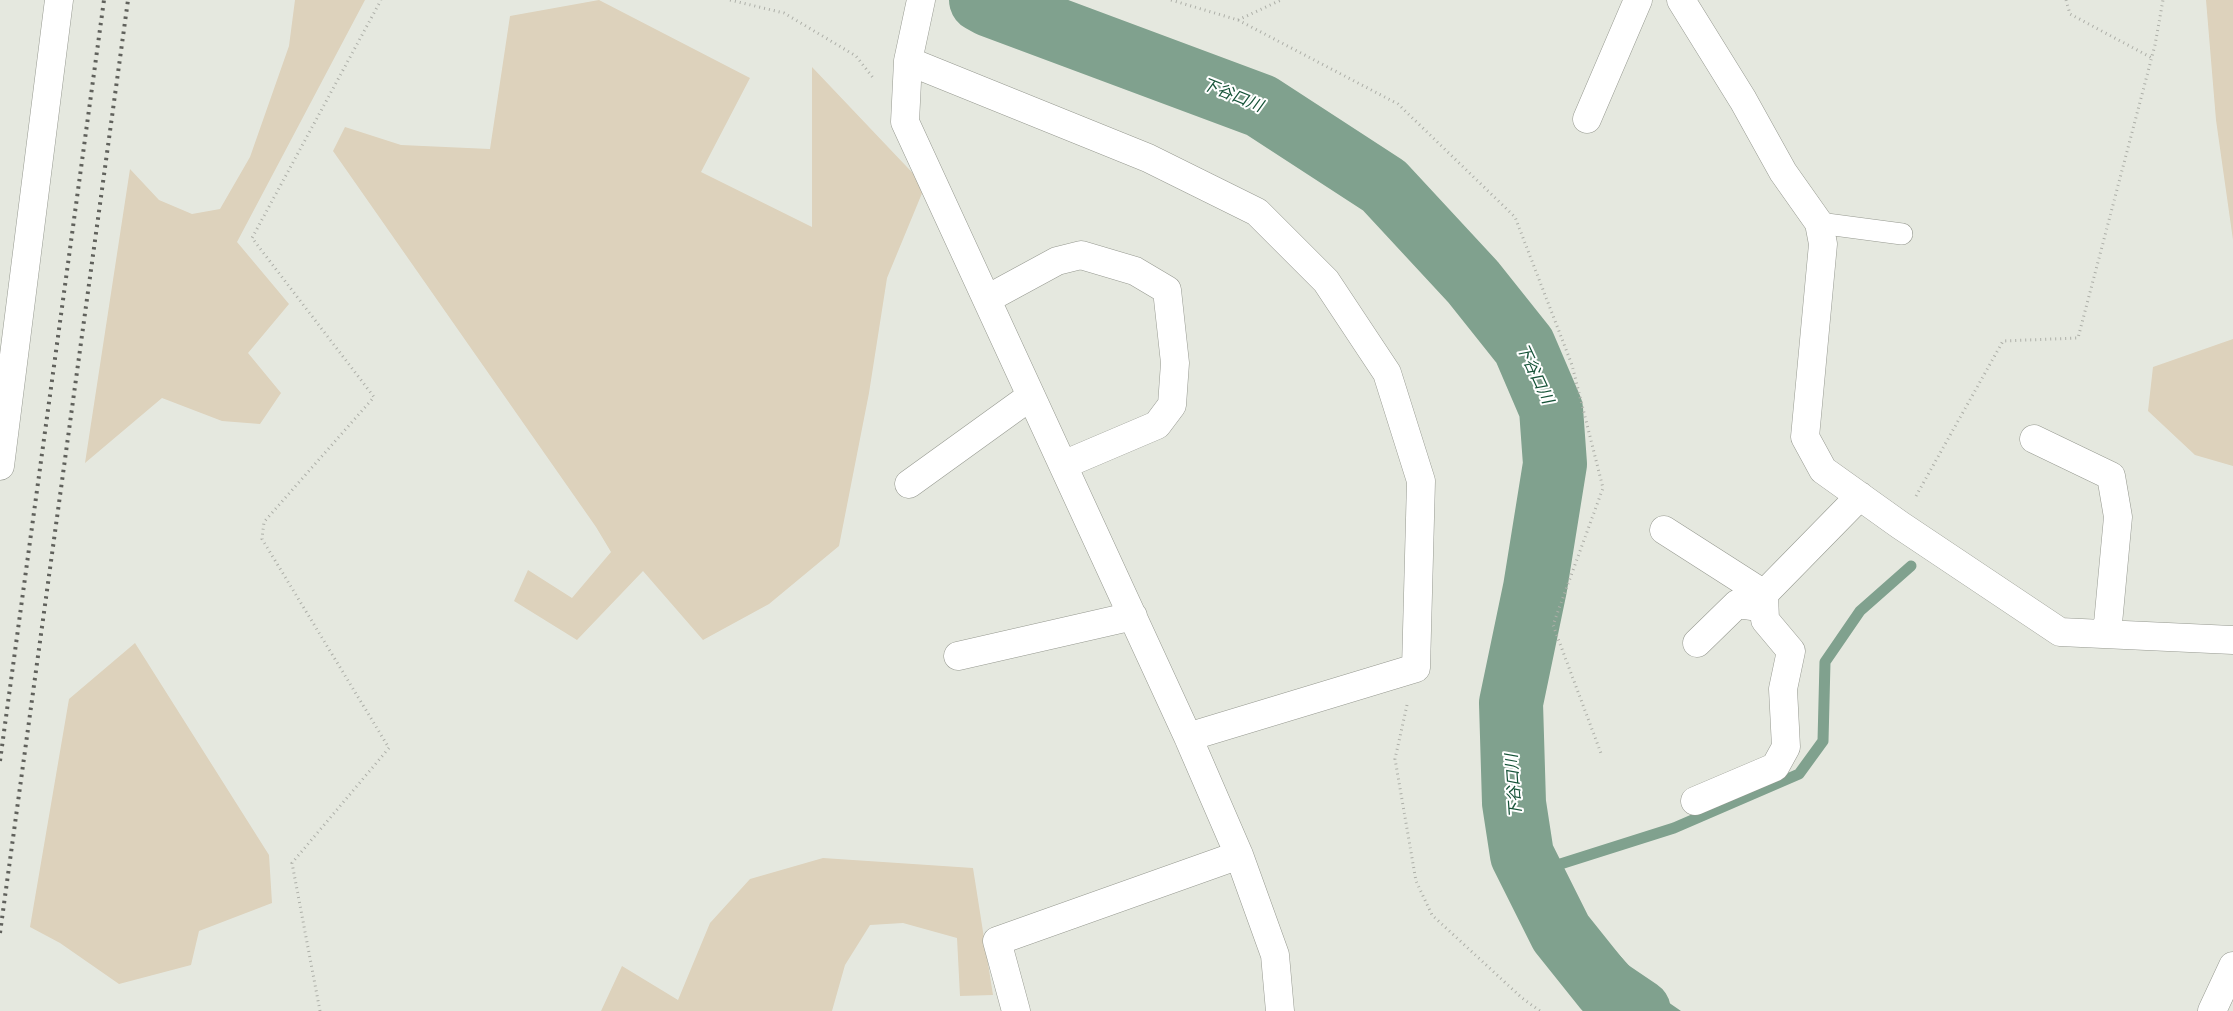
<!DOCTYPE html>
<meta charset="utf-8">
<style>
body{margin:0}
canvas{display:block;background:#e5e8df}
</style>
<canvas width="2233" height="1011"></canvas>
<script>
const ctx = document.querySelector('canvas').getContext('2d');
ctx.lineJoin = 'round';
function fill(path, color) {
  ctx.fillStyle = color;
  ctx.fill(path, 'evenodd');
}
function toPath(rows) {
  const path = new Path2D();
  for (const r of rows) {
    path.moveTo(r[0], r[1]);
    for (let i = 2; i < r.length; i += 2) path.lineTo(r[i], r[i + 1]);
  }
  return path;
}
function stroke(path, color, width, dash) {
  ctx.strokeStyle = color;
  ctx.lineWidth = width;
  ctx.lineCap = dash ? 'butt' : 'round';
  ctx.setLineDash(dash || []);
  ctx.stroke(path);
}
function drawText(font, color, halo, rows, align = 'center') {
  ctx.font = font + ' Poppins,"Noto Sans JP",sans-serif';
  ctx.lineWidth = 4;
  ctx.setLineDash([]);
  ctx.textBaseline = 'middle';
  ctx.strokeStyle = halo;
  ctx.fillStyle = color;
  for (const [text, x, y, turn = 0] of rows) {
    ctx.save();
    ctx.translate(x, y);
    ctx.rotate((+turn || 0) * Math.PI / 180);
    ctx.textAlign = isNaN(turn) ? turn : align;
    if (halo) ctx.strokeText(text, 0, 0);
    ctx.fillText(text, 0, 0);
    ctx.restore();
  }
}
fill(toPath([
 [295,0,365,0,237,242,289,304,248,353,281,393,260,424,222,421,162,398,85,463,130,169,159,200,192,214,220,209,250,157,289,46],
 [599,0,750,78,701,172,812,227,812,67,925,186,887,278,869,393,839,546,769,604,703,640,643,571,577,640,514,601,528,570,572,598,611,552,596,527,333,151,345,127,401,145,490,149,510,16],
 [2206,0,2233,0,2233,240,2216,120],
 [2233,339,2233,466,2195,455,2148,411,2153,367],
 [135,643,269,855,272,903,199,931,191,965,119,984,60,943,30,927,69,699],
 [823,858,973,868,993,995,960,996,957,938,903,923,870,925,845,965,832,1011,601,1011,622,966,678,1000,710,923,750,879]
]), '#ddd2bc');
fill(toPath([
 [1557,886,1652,991,1681,1011,1638,1011]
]), '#80a18e');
stroke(toPath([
 [1532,873,1674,828,1799,774,1823,741,1825,662,1860,611,1911,566]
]), '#80a18e', 11);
stroke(toPath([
 [981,0,990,5,1261,106,1384,186,1473,282,1524,346,1551,409,1555,464,1535,588,1511,703,1514,803,1522,855,1561,933,1605,988,1639,1011]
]), '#80a18e', 64);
const lane = toPath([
 [1819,223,1902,234]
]);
const street = toPath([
 [921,0,908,61,905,122,1188,737,1239,855,1275,955,1280,1011],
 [1681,0,1743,100,1783,172,1819,223,1823,244,1805,437,1823,470,1900,525,2060,632,2233,640],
 [908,61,1148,158,1257,212,1326,281,1387,373,1421,481,1416,668,1188,737],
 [1587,119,1638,0],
 [987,299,1057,261,1081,255,1135,271,1167,290,1175,363,1172,405,1157,425,1063,465],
 [2034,439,2111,476,2118,517,2107,634],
 [0,466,59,0],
 [909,484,1031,396],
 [1664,530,1764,594,1860,496],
 [1697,643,1737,604,1764,608],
 [958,656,1133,616],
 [1695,801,1775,767,1786,747,1783,689,1791,651,1765,620,1764,594],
 [1016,1011,997,941,1239,855],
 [2212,1011,2233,966]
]);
stroke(lane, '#969990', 22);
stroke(street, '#969990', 29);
stroke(toPath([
 [730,0,784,13,856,56,874,79],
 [1171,0,1238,20,1398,104,1515,217,1572,365,1603,488,1553,625,1602,756],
 [2066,0,2070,14,2152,58],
 [1238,20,1281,0],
 [1916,496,2003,341,2078,338,2155,45,2163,0],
 [1407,705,1395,759,1416,881,1432,915,1522,998,1540,1011],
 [320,1011,292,863,389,748,262,539,264,522,374,397,252,238,381,0]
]), '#adafa8', 3, [1, 4]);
stroke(lane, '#fff', 21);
stroke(street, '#fff', 28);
stroke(toPath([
 [0,761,104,0],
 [0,933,128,0]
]), '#60615c', 4, [2.5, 5]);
drawText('italic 16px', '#165338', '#fff', [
 ["下谷口川",1232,96,22],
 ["下谷口川",1534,374,65],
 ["下谷口川",1515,786,-94]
]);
</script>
